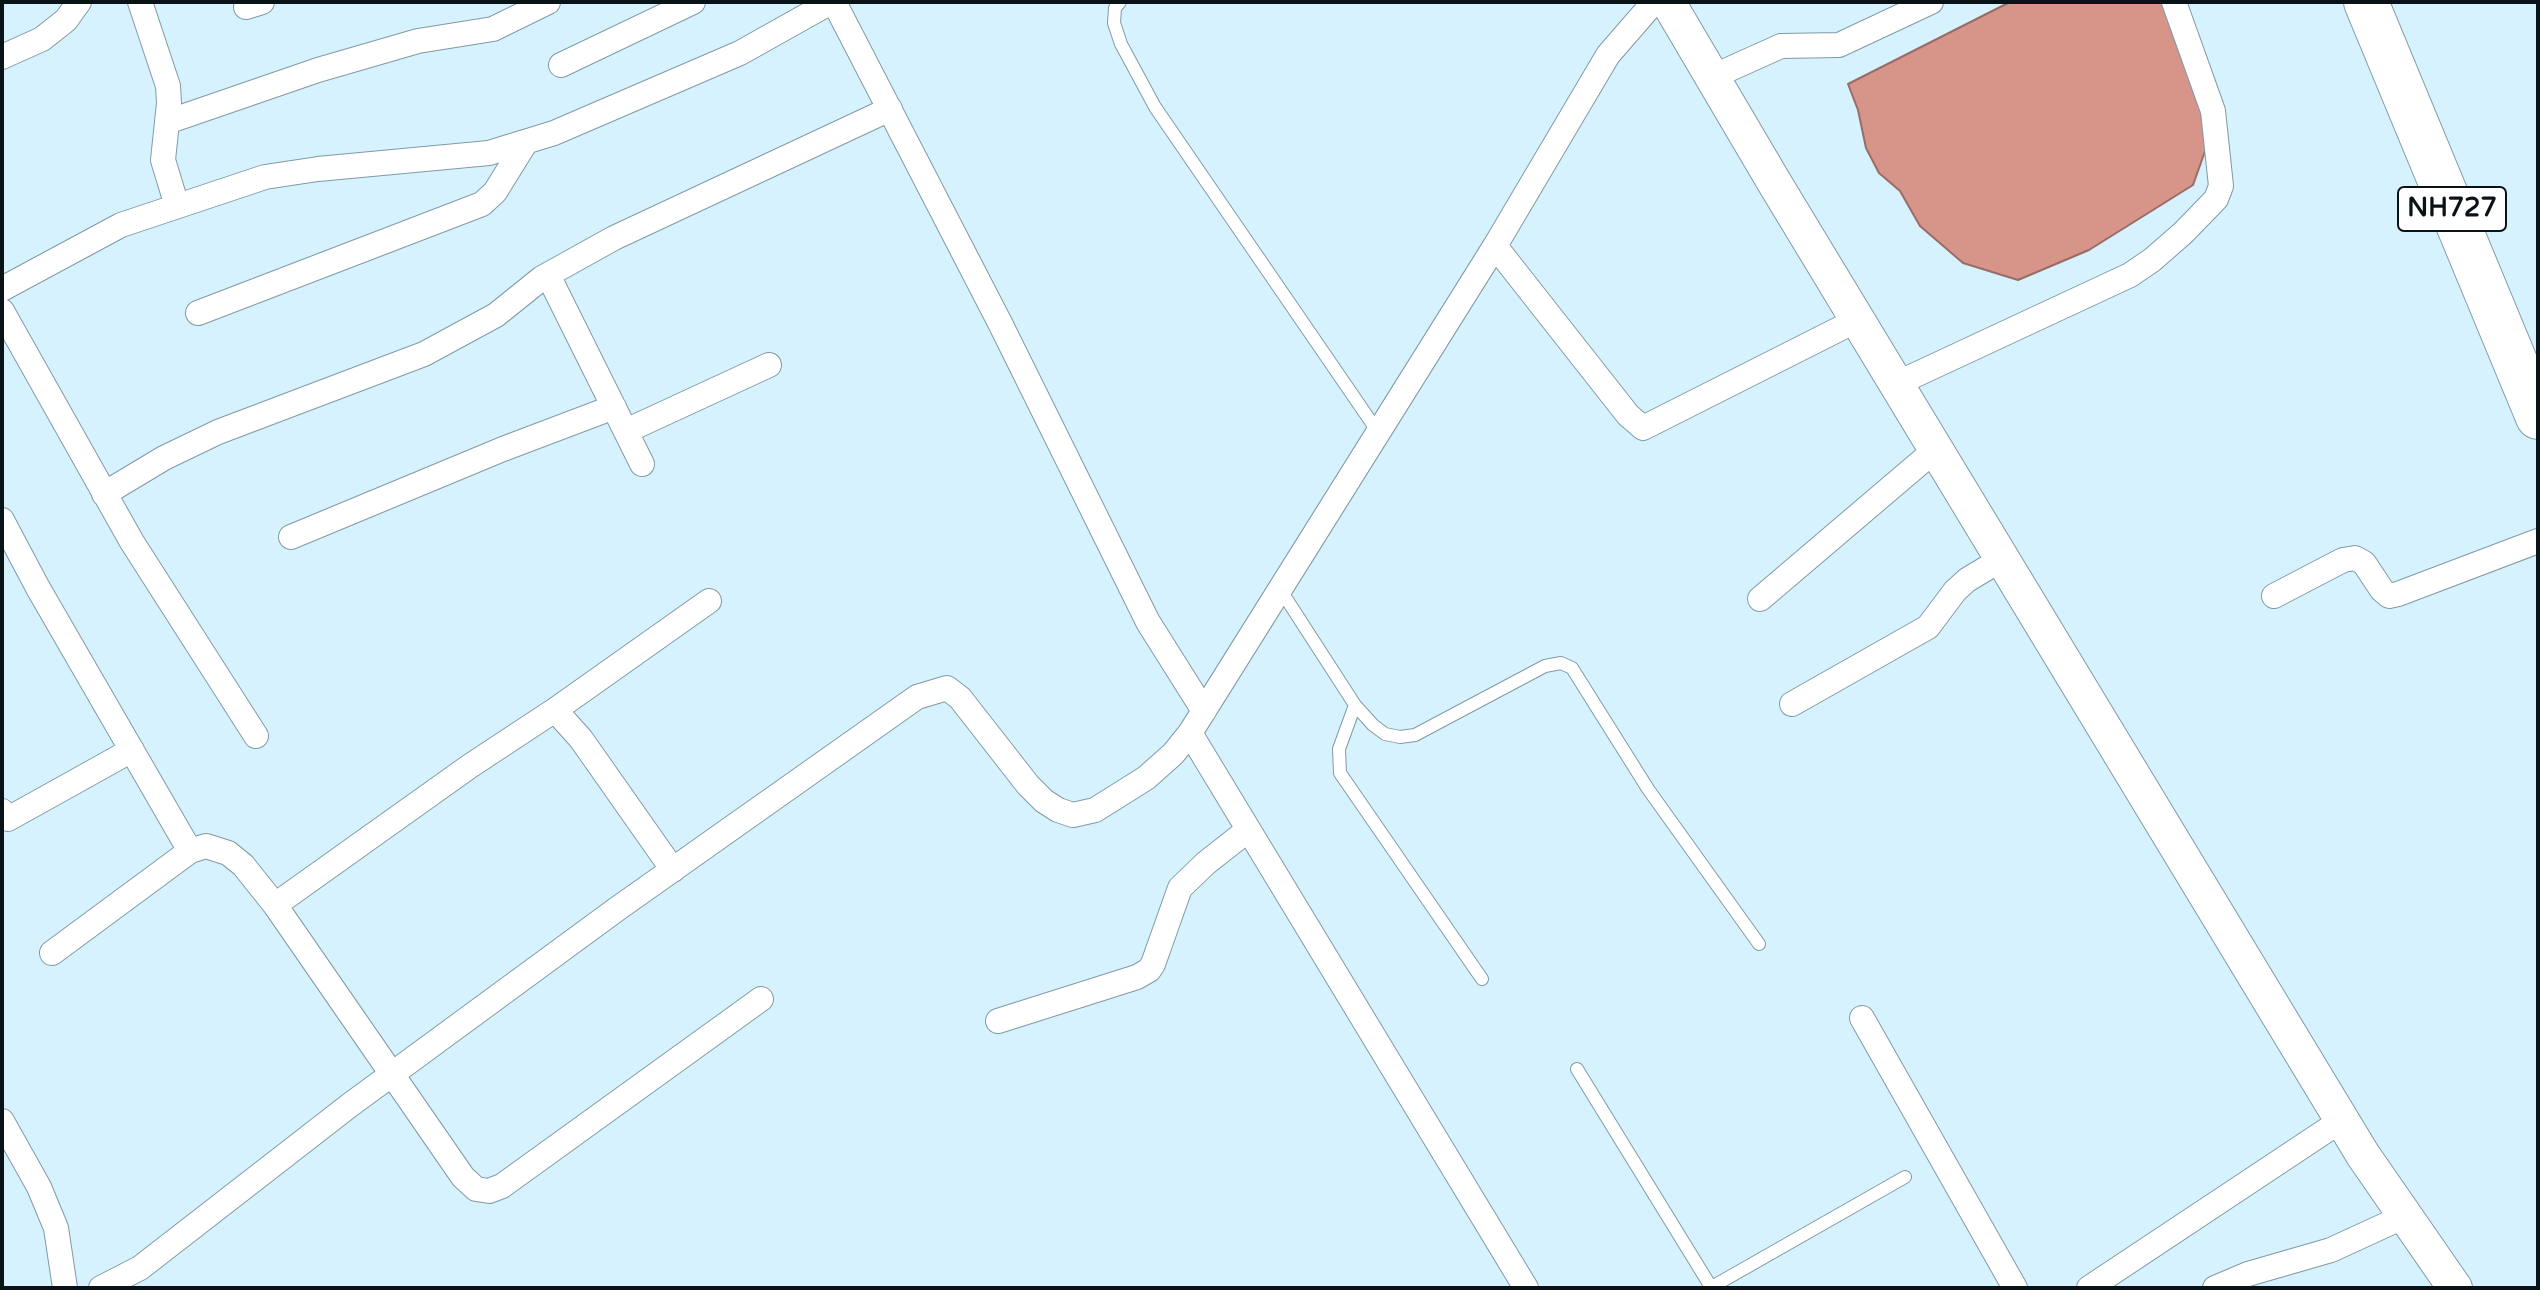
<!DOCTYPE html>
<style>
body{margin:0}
#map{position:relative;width:2540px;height:1290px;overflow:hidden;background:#d7f2ff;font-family:"Varela Round",sans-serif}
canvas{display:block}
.frame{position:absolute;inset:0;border:4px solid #091217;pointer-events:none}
</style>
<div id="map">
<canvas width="2540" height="1290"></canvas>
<div class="frame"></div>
</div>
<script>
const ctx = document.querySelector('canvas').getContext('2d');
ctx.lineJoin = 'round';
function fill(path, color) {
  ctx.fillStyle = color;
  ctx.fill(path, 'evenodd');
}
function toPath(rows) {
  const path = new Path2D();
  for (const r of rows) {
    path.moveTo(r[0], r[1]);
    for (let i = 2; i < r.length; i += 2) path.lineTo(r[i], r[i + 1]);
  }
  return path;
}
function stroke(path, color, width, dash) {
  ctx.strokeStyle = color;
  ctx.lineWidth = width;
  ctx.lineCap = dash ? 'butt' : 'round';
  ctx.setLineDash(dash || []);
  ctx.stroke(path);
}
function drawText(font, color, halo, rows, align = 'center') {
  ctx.font = font + ' "Varela Round",sans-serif';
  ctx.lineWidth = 8;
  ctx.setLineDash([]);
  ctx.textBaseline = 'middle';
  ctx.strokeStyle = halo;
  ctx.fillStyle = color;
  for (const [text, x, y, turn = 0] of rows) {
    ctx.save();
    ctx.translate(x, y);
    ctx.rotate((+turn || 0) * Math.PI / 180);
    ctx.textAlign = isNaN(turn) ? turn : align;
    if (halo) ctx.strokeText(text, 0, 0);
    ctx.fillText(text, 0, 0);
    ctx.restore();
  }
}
const water = toPath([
 [2010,2,2166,2,2187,52,2209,140,2193,185,2089,250,2018,280,1963,263,1920,226,1900,191,1879,173,1866,148,1858,110,1848,84,2010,2]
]);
fill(water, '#d79489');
stroke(water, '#996d67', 2);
const lane = toPath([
 [1120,2,1115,8,1114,23,1121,44,1155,107,1378,432],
 [1280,589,1355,705,1373,725,1385,734,1400,737,1415,735,1545,666,1561,663,1572,668,1648,789,1759,944],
 [1355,705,1339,749,1340,773,1482,979],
 [1577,1069,1711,1287],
 [1710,1288,1905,1177]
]);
const street = toPath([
 [140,2,168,86,169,103,163,160,177,206],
 [834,2,1000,323,1148,622,1204,711],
 [246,7,262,2],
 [2,57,42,39,66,20,79,2],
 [561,65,693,2],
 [1712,77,1781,46,1839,45,1931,2],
 [167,122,318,70,418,41,493,29,548,2],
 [1495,246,1628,415,1643,428,1857,320],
 [548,275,642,464],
 [2,289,121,225,265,177,318,169,489,153,554,133,740,53,831,2],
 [2,311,132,542,256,736],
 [198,313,482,204,495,192,526,142],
 [1896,384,2130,275,2152,260,2183,233,2216,199,2221,186,2213,111,2174,2],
 [626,431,769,365],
 [104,494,164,458,218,432,424,354,496,315,542,278,614,238,890,109],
 [2,520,38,588,190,851],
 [291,537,503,449,614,407],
 [2274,596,2343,560,2355,558,2364,563,2382,590,2389,596,2398,594,2538,541],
 [1760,599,1935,450],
 [1792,704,1928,627,1955,591,1967,580,2002,559],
 [555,710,709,601],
 [1190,733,1526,1288],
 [2,811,8,819,132,750],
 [275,905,470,766,555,710,581,739,673,870],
 [52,953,190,851,206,846,228,853,243,865,275,905,463,1177,476,1189,489,1191,502,1186,761,999],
 [1862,1018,2015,1288],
 [998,1021,1137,977,1149,970,1153,964,1180,888,1206,863,1248,830],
 [2,1121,39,1187,56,1228,65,1288],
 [101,1288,140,1268,350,1105,617,909,917,697,947,688,960,698,1028,785,1044,801,1058,810,1073,815,1095,810,1146,778,1173,754,1190,733,1495,246,1608,55,1654,2],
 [2089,1288,2342,1120],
 [2215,1288,2248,1274,2331,1250,2405,1216]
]);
const secondary = toPath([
 [1668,2,1774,182,2363,1155,2455,1288]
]);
const highway = toPath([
 [2366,2,2538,417]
]);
stroke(lane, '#809aa5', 14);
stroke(street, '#809aa5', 26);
stroke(secondary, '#809aa5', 36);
stroke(highway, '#809aa5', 46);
stroke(lane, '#fff', 12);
stroke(street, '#fff', 24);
stroke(secondary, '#fff', 34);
stroke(highway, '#fff', 44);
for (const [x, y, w] of [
 [2452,209,108]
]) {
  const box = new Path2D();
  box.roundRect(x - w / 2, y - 22, w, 44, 6);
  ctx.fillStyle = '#fff';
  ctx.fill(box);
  stroke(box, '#091217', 2);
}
drawText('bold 26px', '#091217', null, [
 ["NH727",2452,209]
]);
</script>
